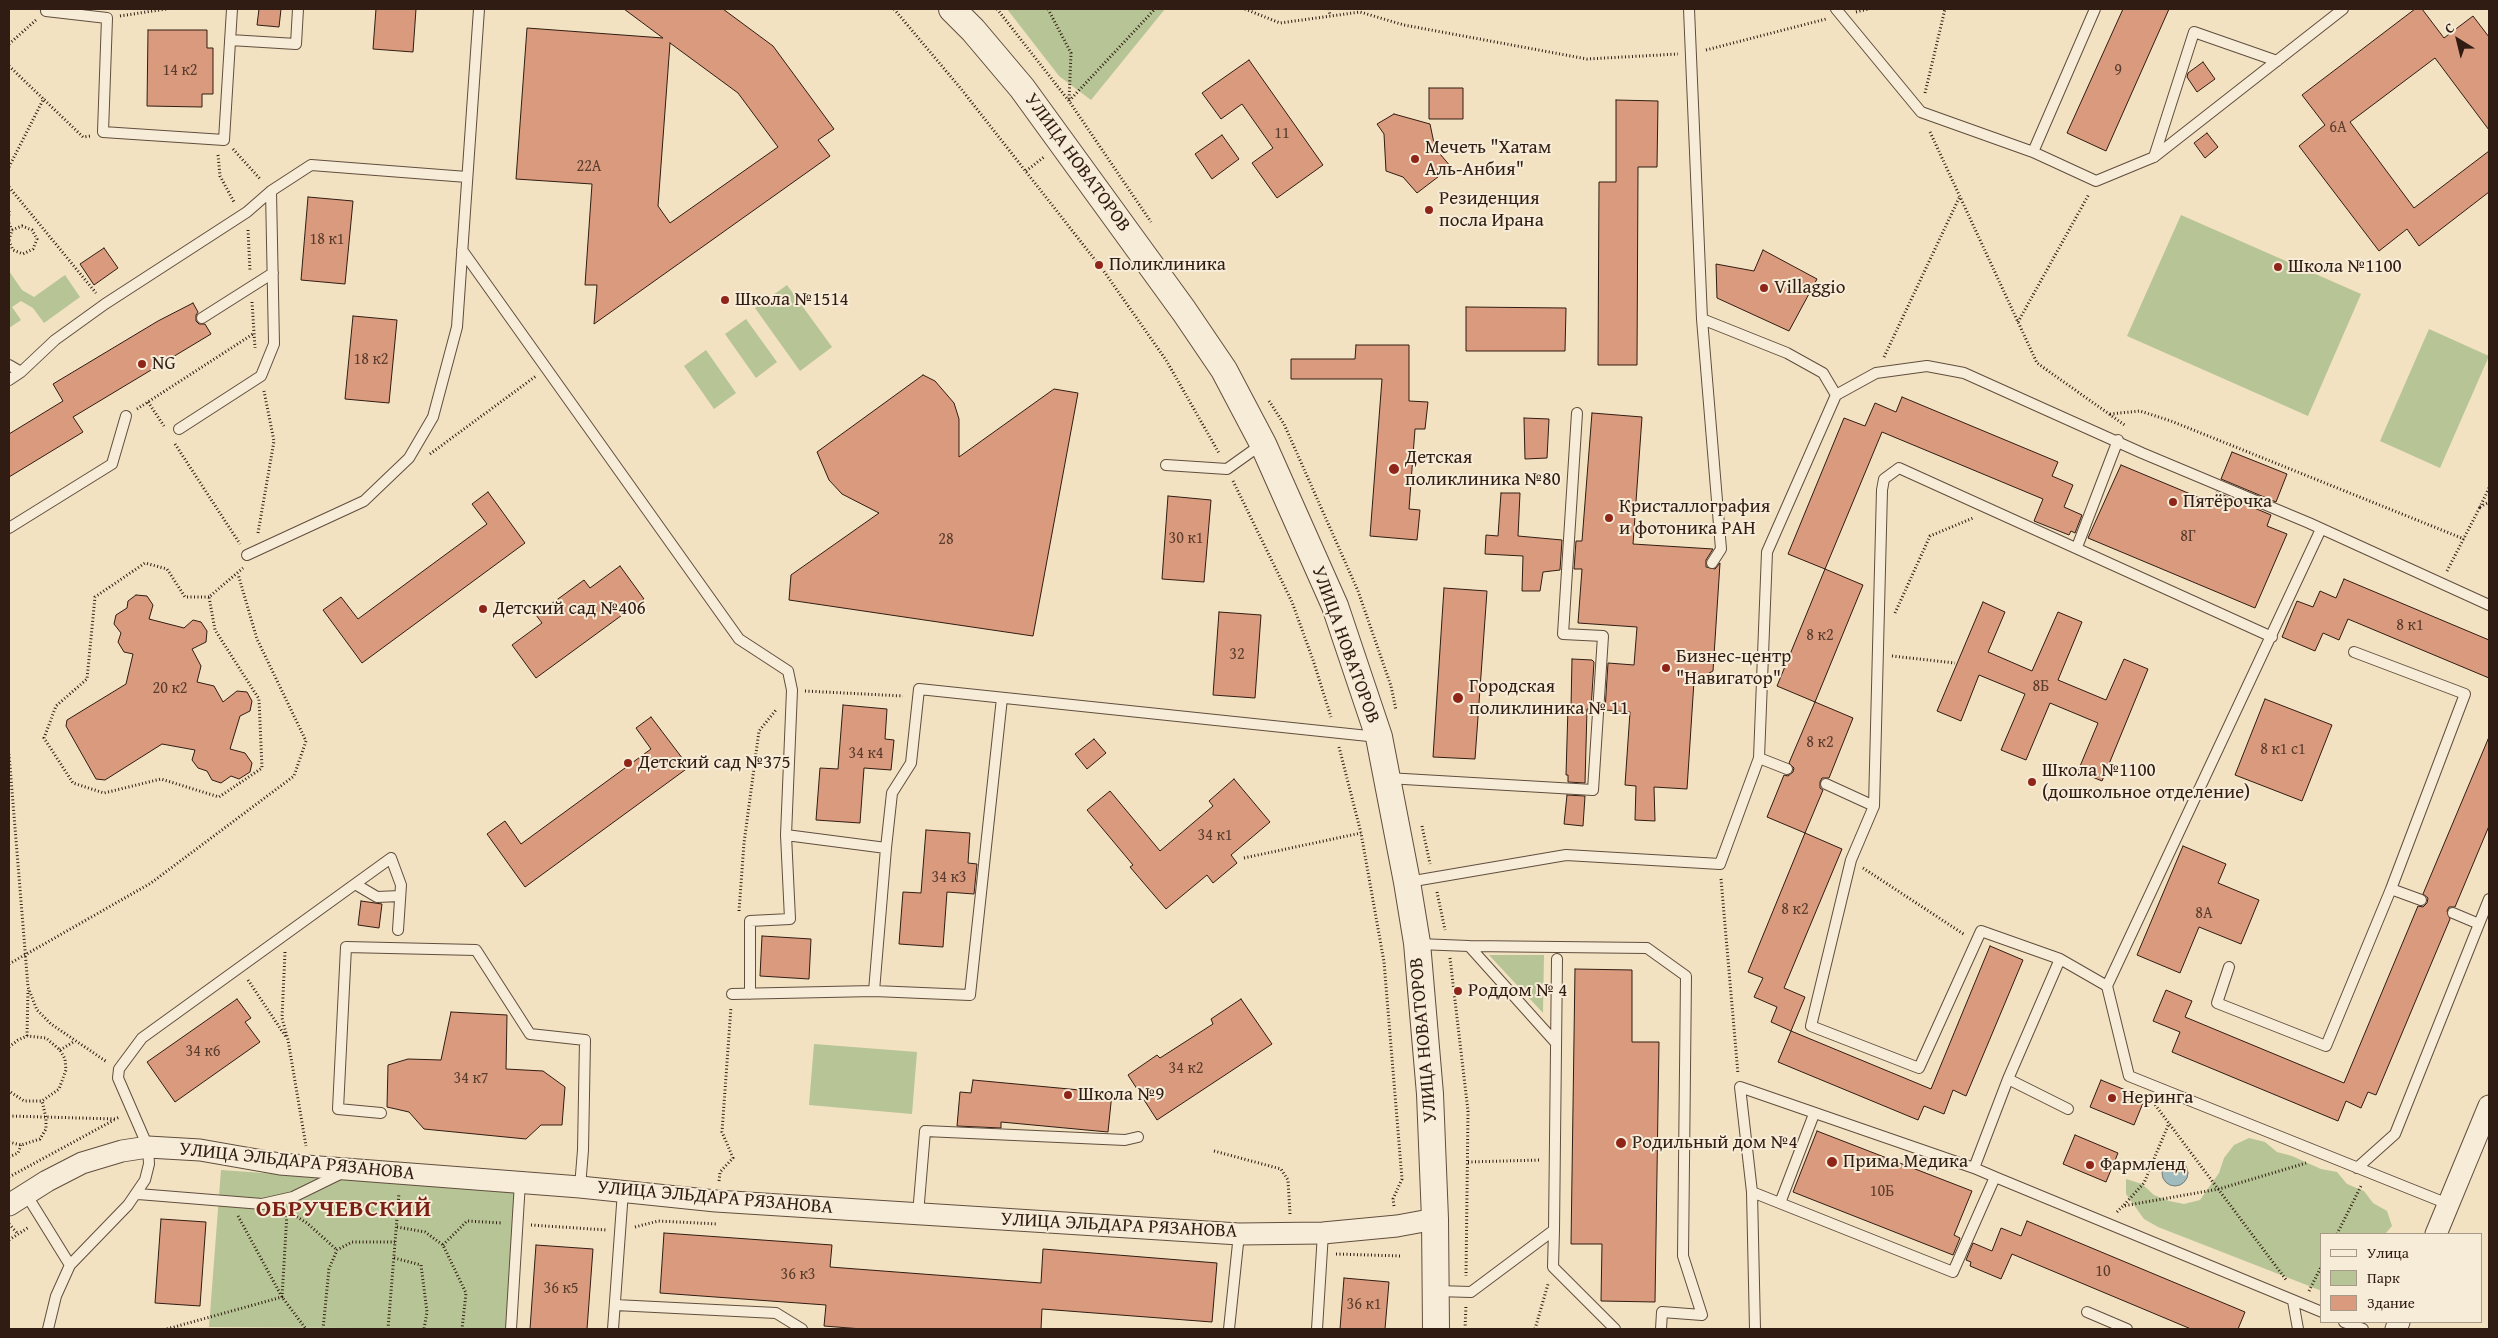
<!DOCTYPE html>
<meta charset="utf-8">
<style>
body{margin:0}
#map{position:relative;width:2498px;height:1338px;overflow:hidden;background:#f2e2c1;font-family:"Gentium Book Plus",serif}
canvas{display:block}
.frame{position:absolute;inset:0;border:10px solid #301c12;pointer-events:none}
.legend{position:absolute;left:2320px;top:1233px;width:162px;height:90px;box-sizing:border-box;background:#f7ecd7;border:1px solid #a79988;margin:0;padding:6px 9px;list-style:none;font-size:15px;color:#301c12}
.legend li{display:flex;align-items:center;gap:10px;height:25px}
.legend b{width:25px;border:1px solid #a79988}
.north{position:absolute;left:2433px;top:15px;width:50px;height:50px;-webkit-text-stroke:4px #f7ecd7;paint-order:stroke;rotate:324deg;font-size:14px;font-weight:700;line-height:20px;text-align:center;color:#301c12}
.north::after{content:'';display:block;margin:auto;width:18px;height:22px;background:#301c12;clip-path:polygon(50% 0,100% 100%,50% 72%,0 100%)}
</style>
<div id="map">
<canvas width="2498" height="1338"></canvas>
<div class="frame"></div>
<ul class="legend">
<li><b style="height:6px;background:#f7ecd7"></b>Улица</li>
<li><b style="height:14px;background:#b7c495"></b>Парк</li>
<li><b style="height:14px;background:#da9a7d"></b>Здание</li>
</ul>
<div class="north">С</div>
</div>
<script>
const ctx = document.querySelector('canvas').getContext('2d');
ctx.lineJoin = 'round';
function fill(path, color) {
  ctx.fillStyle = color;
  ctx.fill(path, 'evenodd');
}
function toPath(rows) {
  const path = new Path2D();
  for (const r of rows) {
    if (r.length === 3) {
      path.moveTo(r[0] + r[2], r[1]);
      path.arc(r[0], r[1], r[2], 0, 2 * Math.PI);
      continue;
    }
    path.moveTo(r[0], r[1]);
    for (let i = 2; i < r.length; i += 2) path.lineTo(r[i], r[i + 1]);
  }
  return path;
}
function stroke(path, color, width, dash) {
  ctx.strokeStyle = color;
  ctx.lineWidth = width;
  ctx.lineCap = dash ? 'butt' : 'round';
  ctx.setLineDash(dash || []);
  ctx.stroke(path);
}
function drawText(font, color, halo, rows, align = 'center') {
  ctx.font = font + ' "Gentium Book Plus",serif';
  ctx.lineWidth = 4;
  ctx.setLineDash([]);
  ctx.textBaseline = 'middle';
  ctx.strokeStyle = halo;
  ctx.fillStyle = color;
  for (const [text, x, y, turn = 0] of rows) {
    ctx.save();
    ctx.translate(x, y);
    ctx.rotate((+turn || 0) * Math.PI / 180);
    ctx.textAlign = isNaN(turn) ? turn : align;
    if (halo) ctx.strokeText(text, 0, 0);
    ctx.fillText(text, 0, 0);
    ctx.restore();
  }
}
fill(toPath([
 [1007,9,1165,9,1091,100,1059,76],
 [2181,215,2361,294,2308,416,2127,336],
 [9,271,22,290,34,297,65,275,80,297,44,323,33,308,21,301,12,307,21,320,9,328],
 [787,285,832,347,800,371,755,308],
 [746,319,777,362,756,378,725,334],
 [2429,329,2489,356,2440,468,2380,441],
 [706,350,736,393,714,409,684,366],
 [1489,955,1544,955,1543,1013],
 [814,1044,917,1052,912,1114,809,1105],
 [2249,1138,2265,1142,2277,1152,2292,1156,2321,1169,2337,1172,2347,1184,2364,1191,2373,1203,2387,1211,2392,1226,2385,1234,2322,1234,2322,1291,2158,1227,2144,1219,2126,1194,2126,1179,2142,1184,2154,1195,2169,1201,2184,1204,2200,1200,2219,1173,2224,1158,2234,1145],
 [221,1170,515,1191,506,1329,209,1327]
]), '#b7c495');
const water = toPath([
 [2175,1173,13]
]);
fill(water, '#a0bbbd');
stroke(water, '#737b79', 1);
const building = toPath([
 [259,9,281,9,279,27,257,25,259,9],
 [376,9,416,9,413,52,373,49,376,9],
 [624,9,723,9,773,46,834,129,818,140,830,156,594,324,597,285,585,285,592,184,516,179,527,28,663,38,624,9],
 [670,43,738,93,778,147,670,223,658,206,670,43],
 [2123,9,2169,9,2106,151,2067,133,2123,9],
 [2415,9,2422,9,2444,38,2473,16,2489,37,2489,130,2435,58,2350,122,2414,208,2489,151,2489,192,2419,246,2407,229,2379,251,2299,146,2325,125,2302,95,2415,9],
 [148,30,207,30,207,48,213,48,213,94,202,94,202,107,147,106,148,30],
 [1249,60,1323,165,1277,198,1252,163,1273,148,1242,104,1221,119,1202,93,1249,60],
 [2203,62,2215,79,2197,92,2187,77,2188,73,2203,62],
 [1429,88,1463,88,1463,119,1429,119,1429,88],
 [1616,100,1658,101,1657,167,1638,167,1637,365,1598,365,1599,182,1616,182,1616,100],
 [1394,114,1430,124,1435,148,1451,167,1417,193,1403,177,1386,171,1384,134,1377,124,1394,114],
 [2207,133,2218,147,2205,158,2194,143,2207,133],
 [1222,135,1239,159,1212,179,1195,154,1222,135],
 [308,197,353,201,345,284,301,280,308,197],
 [104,248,118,268,94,285,80,264,104,248],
 [1763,250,1817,279,1789,331,1717,298,1716,264,1754,271,1763,250],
 [193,303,198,312,196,315,196,321,199,324,205,324,211,334,73,417,83,432,9,477,9,434,63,401,53,384,158,321,193,303],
 [1466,307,1566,308,1565,351,1466,351,1466,307],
 [353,316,397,320,389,403,345,399,353,316],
 [1356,345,1409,345,1409,401,1428,402,1425,429,1415,429,1409,509,1420,510,1417,540,1370,536,1382,379,1291,379,1291,359,1355,359,1356,345],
 [923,375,935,381,954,403,959,419,959,457,1054,389,1078,393,1033,636,789,600,791,575,879,513,842,494,829,480,817,452,923,375],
 [1902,397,2058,462,2052,476,2073,485,2064,507,2082,515,2075,533,2071,531,2069,535,2034,521,2043,499,1882,432,1825,569,1788,554,1844,418,1865,426,1875,403,1896,412,1902,397],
 [1592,413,1642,417,1633,544,1713,549,1706,560,1706,567,1715,569,1720,563,1713,671,1694,681,1687,789,1654,787,1655,821,1635,820,1636,786,1625,785,1630,712,1605,710,1608,663,1634,665,1637,627,1578,623,1582,569,1574,569,1576,541,1582,541,1592,413],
 [1524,418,1549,419,1547,458,1525,459,1524,418],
 [2232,452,2287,474,2276,502,2221,479,2232,452],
 [2121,465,2212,503,2216,492,2271,515,2267,526,2287,534,2255,608,2088,538,2121,465],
 [488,492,525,543,362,663,323,610,341,597,358,619,487,524,472,504,488,492],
 [1501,493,1520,493,1518,536,1562,540,1560,570,1543,572,1540,591,1522,591,1523,556,1485,554,1486,535,1498,536,1501,493],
 [1168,496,1211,500,1204,582,1162,579,1168,496],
 [620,566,644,599,536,678,512,645,542,623,536,615,584,580,590,588,620,566],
 [1825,569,1863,585,1815,702,1777,686,1825,569],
 [2344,579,2489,640,2489,678,2348,619,2339,640,2323,633,2315,651,2282,637,2297,601,2313,607,2320,591,2336,598,2344,579],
 [1444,588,1487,591,1475,759,1433,757,1444,588],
 [136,595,147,596,153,605,149,619,184,628,193,620,201,622,207,631,206,642,192,649,201,666,197,682,214,686,223,702,237,691,247,692,252,701,250,711,240,716,230,749,245,753,252,763,250,772,239,779,231,776,221,783,212,780,207,771,198,768,192,760,195,750,162,744,105,780,96,779,66,726,67,720,126,684,133,654,124,652,118,642,121,633,114,624,116,615,127,608,128,601,136,595],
 [1983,602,2005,612,1988,652,2032,671,2058,612,2082,622,2058,680,2106,700,2124,659,2148,669,2102,781,2078,771,2098,723,2050,703,2026,760,2001,750,2025,694,1979,675,1961,721,1937,711,1983,602],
 [1219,612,1261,615,1255,698,1213,695,1219,612],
 [1572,659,1592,660,1594,662,1591,709,1587,709,1585,783,1568,782,1568,775,1566,775,1568,707,1571,708,1572,659],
 [2265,699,2332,725,2302,801,2235,775,2265,699],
 [1815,702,1853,718,1829,778,1822,778,1820,782,1820,788,1823,790,1805,833,1767,817,1784,775,1788,776,1793,772,1794,768,1789,763,1815,702],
 [843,705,887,709,885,739,894,740,891,770,864,768,860,823,816,820,820,768,838,769,843,705],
 [651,717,689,767,525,887,487,834,505,821,521,844,651,749,636,728,651,717],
 [2489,737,2489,826,2455,907,2449,907,2447,911,2450,919,2376,1095,2368,1092,2361,1108,2346,1101,2338,1121,2172,1052,2180,1032,2153,1021,2166,990,2192,1001,2185,1017,2344,1083,2418,906,2423,907,2427,903,2428,898,2423,894,2489,737],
 [1094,739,1106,753,1087,769,1075,754,1094,739],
 [1234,779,1270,822,1231,855,1237,863,1213,883,1207,875,1166,909,1130,867,1133,865,1087,810,1110,791,1160,851,1213,806,1209,801,1234,779],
 [1567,795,1585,796,1583,826,1564,824,1567,795],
 [926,830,970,833,968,863,977,864,974,894,947,892,943,947,899,944,903,892,921,893,926,830],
 [1805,833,1842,849,1784,988,1805,997,1791,1031,1771,1022,1777,1007,1754,997,1763,978,1748,972,1805,833],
 [2183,846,2226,864,2218,883,2259,900,2241,944,2199,927,2180,973,2137,955,2183,846],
 [361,901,382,904,379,928,358,925,361,901],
 [762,936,811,939,809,979,760,976,762,936],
 [1990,946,2023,960,1966,1096,1953,1090,1944,1114,1924,1106,1918,1120,1778,1062,1791,1031,1931,1089,1990,946],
 [1575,969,1632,970,1632,1042,1659,1042,1655,1302,1601,1301,1602,1244,1571,1244,1575,969],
 [237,999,251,1018,245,1022,260,1042,175,1102,147,1062,237,999],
 [1241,999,1272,1044,1157,1120,1128,1075,1157,1055,1160,1058,1213,1024,1211,1019,1241,999],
 [451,1012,507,1015,506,1069,543,1071,565,1087,562,1125,541,1125,526,1139,424,1129,409,1112,387,1107,388,1065,408,1059,441,1060,451,1012],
 [973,1080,1112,1093,1108,1132,1001,1122,1001,1128,957,1126,960,1092,971,1093,973,1080],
 [2101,1080,2145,1098,2134,1125,2090,1107,2101,1080],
 [1817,1131,1972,1191,1954,1235,1960,1238,1953,1255,1793,1192,1817,1131],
 [2075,1135,2118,1153,2106,1182,2063,1164,2075,1135],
 [161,1219,206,1222,200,1306,155,1303,161,1219],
 [2027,1221,2245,1312,2238,1329,2191,1329,2012,1254,2001,1279,1970,1266,1971,1262,1966,1260,1973,1243,1992,1251,2001,1228,2021,1236,2027,1221],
 [664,1233,832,1245,830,1267,1041,1283,1043,1249,1217,1263,1212,1322,1042,1309,1041,1329,862,1329,824,1326,826,1305,660,1293,664,1233],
 [536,1245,593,1249,587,1329,530,1329,536,1245],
 [1344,1278,1389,1282,1385,1329,1340,1329,1344,1278]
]);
fill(building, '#da9a7d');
stroke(building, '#301c12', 1);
const service = toPath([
 [47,9,46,11,107,18,103,132,224,140,232,9],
 [1689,9,1702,319,1787,353,1823,373,1836,395,1876,373,1927,366,1964,373,2142,453,2309,523,2489,605],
 [1836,9,1921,112,2033,152,2096,181,2154,157,2343,9],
 [230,40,296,44,298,9],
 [2033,152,2095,9],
 [2154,157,2194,32,2277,61],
 [462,250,739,639,788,671,792,690,786,835,886,848,874,991,970,995,1002,698],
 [202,318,273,273],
 [1702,319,1721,549,1712,563],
 [9,365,21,372],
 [9,380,21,372,55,340,105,304,247,212,271,191,311,165,467,177],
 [179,429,261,376,274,344,271,191],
 [1166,465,1227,469,1262,444],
 [9,528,112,464,126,416],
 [2077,547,2118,440],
 [247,555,364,501,409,458,433,417,457,327,479,9],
 [2354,652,2465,694,2391,889,2421,900],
 [1759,758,1767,552,1836,395],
 [1387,778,1593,790,1603,636,1563,634,1577,413],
 [1826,784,1874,806,1851,860,1811,1026,1919,1068,1981,931,2060,959,2107,986,2129,1076,2448,1204],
 [1874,806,1882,490,1884,479,1899,468,2272,637],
 [886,848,892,793,911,763,919,689,1378,737],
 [1408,882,1566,855,1720,864,1759,758,1787,769],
 [355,884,377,897,400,896],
 [2453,913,2479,924],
 [1418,944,1469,946,1556,1043],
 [1469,946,1647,948,1686,976,1683,1256,1702,1315,1662,1312,1661,1329],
 [2229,967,2217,1003,2326,1046,2391,889],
 [2107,986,2321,529],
 [732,994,874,991],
 [750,994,750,921,790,919,786,835],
 [2008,1079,2068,1109],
 [381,1113,338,1109,346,947,476,950,530,1034,585,1040,583,1150,580,1187],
 [2357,1168,2395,1134,2489,899],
 [1995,1177,2322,1312],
 [1752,1192,1953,1272,1995,1177,1974,1168,2008,1079,2060,959],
 [26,1194,70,1265],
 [138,1194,262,1204,293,1197,342,1173],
 [1780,1203,1814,1114],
 [918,1214,925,1131,1125,1140,1138,1137],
 [1554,1230,1553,1267,1615,1329],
 [1437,1291,1471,1292,1554,1230,1557,959],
 [2293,1301,2298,1329],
 [615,1305,776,1313,802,1329],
 [2087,1312,2127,1329],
 [2344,1322,2363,1329],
 [48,1329,56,1296,70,1265,128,1205,145,1180,149,1164,148,1147,118,1078,119,1069,142,1038,391,858,401,885,398,930],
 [511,1329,520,1182],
 [613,1329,623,1191],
 [1229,1329,1239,1234],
 [1317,1329,1323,1233],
 [1755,1329,1752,1192,1740,1087,1974,1168]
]);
const minor = toPath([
 [9,1205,47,1181,82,1163,122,1151,148,1147,200,1150,280,1164,580,1187,716,1201,1239,1234,1323,1233,1397,1226,1435,1219],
 [2436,1234,2489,1106],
 [2396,1329,2399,1322]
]);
const tertiary = toPath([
 [952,9,973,30,1022,88,1184,311,1224,370,1263,444,1335,606,1379,737,1407,882,1417,943,1430,1094,1435,1219,1436,1329]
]);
stroke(service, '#604e3e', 12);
stroke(minor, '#604e3e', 23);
stroke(tertiary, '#604e3e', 28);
stroke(toPath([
 [894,9,962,90,1103,270,1166,360,1219,453],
 [997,9,1069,101,1151,222],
 [1048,9,1071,53,1069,101,1155,9],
 [1245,9,1280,23,1360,12,1404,25,1587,59,1678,54],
 [1329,9,1330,16],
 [1856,12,1868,9],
 [120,16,166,9],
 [9,44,36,20],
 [1706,50,1826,19],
 [9,66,83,137,90,136],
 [1925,93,1945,9],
 [1930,132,2037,363,2126,426],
 [233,149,261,180],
 [218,155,220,176,234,202],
 [9,167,44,98],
 [1026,171,1044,157],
 [9,187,96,293],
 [9,211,9,217],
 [9,223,12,230],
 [248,230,250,271],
 [9,240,12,230,22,226,32,230,37,239,33,249,23,254,13,250,9,241],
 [252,302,255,348],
 [2018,322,2089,194],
 [1884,357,1960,196],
 [1269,401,1284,424,1358,591,1391,686,1396,710],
 [148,402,164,426],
 [137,409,253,334],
 [2110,414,2140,411,2171,421,2464,539],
 [175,444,240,544],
 [430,454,536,376],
 [1233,481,1292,602,1313,660,1331,717],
 [2489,488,2480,507,2489,502],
 [258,533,274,441,264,391],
 [2447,571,2480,507],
 [209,597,185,597,167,569,145,563,95,597,87,679,56,706,44,738,73,783,104,793,161,779,219,797,262,768,259,699,215,630,209,597,243,568],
 [1895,613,1930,536,1973,518],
 [1892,656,1955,663],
 [805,691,903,696],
 [1339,747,1361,833,1384,962,1402,1179,1393,1199,1394,1206],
 [9,754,28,987,37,1010,51,1024,107,1062],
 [1422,826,1430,864],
 [1244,858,1361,833],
 [1863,868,1965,935],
 [1721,879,1738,1074],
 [1437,892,1445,930],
 [739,911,744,843,759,731,776,710],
 [285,952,282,1018,288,1040,306,1146],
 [1450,958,1468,1111,1466,1276],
 [9,964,151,883,294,776,306,741,257,639,238,574],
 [248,980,286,1037],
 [27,1036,28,990],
 [9,1047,18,1040,27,1036,46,1038,60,1050,65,1059,66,1070,59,1089,42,1101,24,1101,9,1091],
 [60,1050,75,1041],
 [2153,1102,2287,1281],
 [9,1116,115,1119,120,1117],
 [9,1142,21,1145,40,1139,46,1129,46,1118,42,1101],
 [1214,1151,1281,1169,1288,1180,1290,1214],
 [9,1157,18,1153,21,1145],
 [1468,1162,1540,1160],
 [9,1177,114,1120],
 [719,1181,720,1172,733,1158,722,1132,731,1007],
 [2124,1205,2144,1183,2169,1123],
 [2117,1212,2123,1206,2219,1189,2306,1163],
 [291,1213,307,1223,337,1250],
 [238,1216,282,1297,306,1329],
 [9,1224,18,1234],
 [531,1225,607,1230],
 [397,1227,425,1232,443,1245,466,1293,462,1329],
 [635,1227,658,1221,718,1224],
 [2337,1234,2361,1186],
 [9,1240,29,1227],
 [443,1245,467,1221,502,1223],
 [1336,1254,1402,1256],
 [394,1258,421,1265,427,1312,424,1329],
 [2309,1291,2322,1265],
 [167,1329,282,1297,287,1213],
 [323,1329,329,1269,337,1250,352,1242,395,1242],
 [388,1329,399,1193],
 [1465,1329,1466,1305],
 [1535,1329,1548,1284]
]), '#301c12', 3, [1, 2.5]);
stroke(service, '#f7ecd7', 10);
stroke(minor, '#f7ecd7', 21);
stroke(tertiary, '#f7ecd7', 26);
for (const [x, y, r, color] of [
 [1415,159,5,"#8f2418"],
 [1429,210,5,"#8f2418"],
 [1099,265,5,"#8f2418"],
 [2278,267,5,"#8f2418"],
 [1764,288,5,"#8f2418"],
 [725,300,5,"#8f2418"],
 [142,364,5,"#8f2418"],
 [1394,469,6,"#8f2418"],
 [2173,502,5,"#8f2418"],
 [1609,518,5,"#8f2418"],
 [483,609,5,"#8f2418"],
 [1666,668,5,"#8f2418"],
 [1458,698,6,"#8f2418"],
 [628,763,5,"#8f2418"],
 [2032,782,5,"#8f2418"],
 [1458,991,5,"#8f2418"],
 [1068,1095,5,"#8f2418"],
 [2112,1098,5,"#8f2418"],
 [1621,1143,6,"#8f2418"],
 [1832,1162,6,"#8f2418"],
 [2090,1165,5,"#8f2418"]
]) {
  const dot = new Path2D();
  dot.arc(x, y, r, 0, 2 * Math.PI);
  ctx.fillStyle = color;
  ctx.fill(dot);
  stroke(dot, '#f7ecd7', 2);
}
drawText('16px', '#5a3c2d', null, [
 ["14 к2",180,71],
 ["9",2118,71],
 ["6А",2338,128],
 ["11",1282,134],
 ["22А",589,167],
 ["18 к1",327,240],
 ["18 к2",371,360],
 ["8Г",2188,537],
 ["30 к1",1186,539],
 ["28",946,540],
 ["8 к1",2410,626],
 ["8 к2",1820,636],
 ["32",1237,655],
 ["8Б",2041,687],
 ["20 к2",170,689],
 ["8 к2",1820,743],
 ["8 к1 с1",2283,750],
 ["34 к4",866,754],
 ["34 к1",1215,836],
 ["34 к3",949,878],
 ["8 к2",1795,910],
 ["8А",2204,914],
 ["34 к6",203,1052],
 ["34 к2",1186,1069],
 ["34 к7",471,1079],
 ["10Б",1882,1192],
 ["10",2103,1272],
 ["36 к3",798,1275],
 ["36 к5",561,1289],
 ["36 к1",1364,1305]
]);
drawText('19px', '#301c12', '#f7ecd7', [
 ["Мечеть \"Хатам",1425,148],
 ["Аль-Анбия\"",1425,170],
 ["Резиденция",1439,199],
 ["посла Ирана",1439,221],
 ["Поликлиника",1109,265],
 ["Школа №1100",2288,267],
 ["Villaggio",1774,288],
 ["Школа №1514",735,300],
 ["NG",152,364],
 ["Детская",1405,458],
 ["поликлиника №80",1405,480],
 ["Пятёрочка",2183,502],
 ["Кристаллография",1619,507],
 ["и фотоника РАН",1619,529],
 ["Детский сад №406",493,609],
 ["Бизнеc-центр",1676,657],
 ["\"Навигатор\"",1676,679],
 ["Городская",1469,687],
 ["поликлиника № 11",1469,709],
 ["Детский сад №375",638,763],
 ["Школа №1100",2042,771],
 ["(дошкольное отделение)",2042,793],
 ["Роддом № 4",1468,991],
 ["Школа №9",1078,1095],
 ["Неринга",2122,1098],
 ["Родильный дом №4",1632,1143],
 ["Прима Медика",1843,1162],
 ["Фармленд",2100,1165]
], 'left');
drawText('19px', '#301c12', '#f7ecd7', [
 ["УЛИЦА НОВАТОРОВ",1077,163,54],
 ["УЛИЦА НОВАТОРОВ",1345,645,70],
 ["УЛИЦА НОВАТОРОВ",1424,1040,-95],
 ["УЛИЦА ЭЛЬДАРА РЯЗАНОВА",297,1162,6],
 ["УЛИЦА ЭЛЬДАРА РЯЗАНОВА",715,1198,5],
 ["УЛИЦА ЭЛЬДАРА РЯЗАНОВА",1119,1226,3]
]);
ctx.letterSpacing = '1px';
drawText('bold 24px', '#7a1f14', '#f7ecd7', [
 ["ОБРУЧЕВСКИЙ",344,1210]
]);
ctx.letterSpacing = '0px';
</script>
